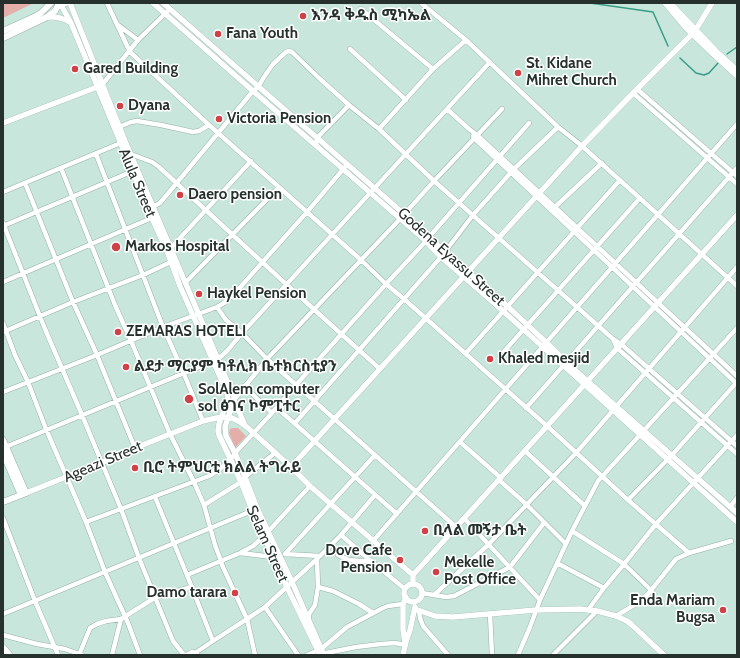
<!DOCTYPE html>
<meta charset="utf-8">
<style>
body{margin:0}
#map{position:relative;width:740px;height:658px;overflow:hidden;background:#c9e6dc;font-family:Cabin,sans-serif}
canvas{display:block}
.frame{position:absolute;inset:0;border:4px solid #26312d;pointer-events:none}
</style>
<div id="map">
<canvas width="740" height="658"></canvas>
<div class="frame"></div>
</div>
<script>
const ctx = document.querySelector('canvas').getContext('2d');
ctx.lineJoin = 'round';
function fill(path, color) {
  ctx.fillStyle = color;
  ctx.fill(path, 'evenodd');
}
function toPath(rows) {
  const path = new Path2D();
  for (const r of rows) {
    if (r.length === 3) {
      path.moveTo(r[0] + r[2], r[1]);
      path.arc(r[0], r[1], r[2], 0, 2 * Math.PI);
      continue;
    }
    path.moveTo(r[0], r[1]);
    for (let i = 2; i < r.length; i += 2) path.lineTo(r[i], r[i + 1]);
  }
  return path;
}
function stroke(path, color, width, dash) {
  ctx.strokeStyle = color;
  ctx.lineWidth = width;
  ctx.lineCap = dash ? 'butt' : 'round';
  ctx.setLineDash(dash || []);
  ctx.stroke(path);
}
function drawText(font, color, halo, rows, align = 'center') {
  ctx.font = font + ' Cabin,"Noto Sans Ethiopic",sans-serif';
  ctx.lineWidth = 3;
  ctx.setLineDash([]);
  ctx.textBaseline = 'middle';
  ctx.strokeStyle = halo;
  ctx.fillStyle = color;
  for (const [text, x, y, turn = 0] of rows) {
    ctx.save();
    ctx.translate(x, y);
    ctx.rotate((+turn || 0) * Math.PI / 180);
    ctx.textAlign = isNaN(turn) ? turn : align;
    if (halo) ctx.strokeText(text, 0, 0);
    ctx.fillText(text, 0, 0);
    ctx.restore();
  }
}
fill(toPath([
 [3,3,34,3,3,18],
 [232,428,238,428,246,436,235,448,229,433,230,429]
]), '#e4aeaa');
stroke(toPath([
 [590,3,653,12,668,46],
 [727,54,737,47],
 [680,58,696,73,704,75,709,73,718,63]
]), '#389d84', 1.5);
const minor = toPath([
 [107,3,130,52,209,125,361,260,386,284,404,299,547,426,628,500,689,553],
 [421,3,466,40,558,127,582,146,737,286],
 [361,9,433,69],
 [118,25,138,40],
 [350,49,406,100],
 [102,85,138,40,170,9],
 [637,89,737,176],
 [633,93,737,184],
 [447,109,469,129,477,135,737,376],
 [119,127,131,122,137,121,161,125,193,132,199,131,209,125],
 [379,129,433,69,466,40],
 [473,136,474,138,737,384],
 [316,146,317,138,349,105],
 [128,153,152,162,159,167,287,285,380,369],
 [96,154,163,327,184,374,203,421],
 [61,168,115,305,131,341,170,434,194,482,204,505,215,545,221,561,222,565,247,619,255,655],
 [25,183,73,302,97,355,135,448],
 [3,192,123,142],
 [152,207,160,203,253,91,258,87,264,77,273,64,286,52,289,51,292,52,320,79,349,105,379,129,434,181,459,203,612,338,621,344,737,446],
 [555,207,602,163],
 [3,223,45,329,82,415,121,509,139,558,173,641,184,655],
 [3,226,72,197,133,171],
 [169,250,251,161],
 [3,282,154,217],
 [185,283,279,187],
 [217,307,226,320,242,333,267,359,456,527],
 [3,323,15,355,28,382,46,429,86,522,105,572,128,623,140,655],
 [3,332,73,302,143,275,173,261],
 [613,339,617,348,737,454],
 [466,353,620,180],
 [500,356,640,198],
 [244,386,272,413],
 [3,392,97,355,163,327,217,307,224,303,236,292,307,212,345,167],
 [277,408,397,514],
 [526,408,737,168],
 [224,410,234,400,267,359,400,219,434,181,502,109],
 [295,423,441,257,473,215,514,169,558,127],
 [460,442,501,478],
 [3,448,218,359,227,351,242,333,490,62],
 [525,451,585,506],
 [499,480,527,505,566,544],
 [155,497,187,575,213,641],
 [628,500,672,455,737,382],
 [204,505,241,482,245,477,275,453],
 [730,507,737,498],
 [3,518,35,601,58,655],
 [464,518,540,600],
 [86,522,209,476,220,469,231,459,235,453,272,413,296,385,386,284,426,241,429,237,529,123],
 [572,531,624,564,652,591],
 [341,535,371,561,405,589],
 [373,541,737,124],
 [240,553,273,557,276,556],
 [285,554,375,455],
 [285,554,320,556],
 [338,555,349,560,359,561,371,561],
 [557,563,604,588],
 [187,575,240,553,253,546,264,536,310,486],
 [318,587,333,591,359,604,373,613],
 [422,593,446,597,454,596,510,567,544,523],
 [434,595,489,544,576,453,737,267],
 [265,607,298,655],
 [588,610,604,588,624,564,656,524,737,435],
 [419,611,420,618,423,626,448,655],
 [3,614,254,510],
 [490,614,492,655],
 [616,616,639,602,648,594,676,559,689,553,731,541],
 [309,619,309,614,315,605,318,587,317,559],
 [3,635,37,644,65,649,82,655],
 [195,653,213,641,247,619,265,607,317,559,341,535,375,495],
 [321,654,356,647,381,644,395,643,405,645],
 [79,655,90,628,97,624,106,621,121,619],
 [112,655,121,619,156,597,192,587],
 [186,655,190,653,193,652,197,654],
 [307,655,321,649,347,627,383,608,388,606,403,604],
 [518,655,530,627,540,600,572,531,598,481,737,328],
 [553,655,597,611]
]);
const tertiary = toPath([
 [70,3,125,141,234,397,234,400,244,423],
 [153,3,253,91,426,241,441,257,503,311,737,522],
 [163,3,404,214,445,252,507,306,547,343,566,362,737,513],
 [665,3,686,28,713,54,737,76],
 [670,3,716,51,737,70],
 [61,5,71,23,148,209,167,251,180,286,227,393,228,399,219,424,218,431,219,435,241,482,252,510,287,587,320,655],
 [47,17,54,17,60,18,66,20,71,23],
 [3,123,100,86],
 [234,400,225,427,226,436,235,453,245,477,257,508,292,582,324,655],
 [291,467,582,146,637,89,695,31,712,3],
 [26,493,101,463,145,444,203,421,221,417,232,418,240,422,248,428,291,467,310,486,413,575],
 [413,583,413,575,737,215],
 [413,593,9],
 [415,609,435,616,453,617,536,610,580,609,597,611,616,616,627,621,632,625,664,655],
 [405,642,403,630,403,604,406,597],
 [403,655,406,642,410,630,415,607]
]);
const secondary = toPath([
 [58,3,61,5,66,3],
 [3,31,34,17,41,13,51,3],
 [3,38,47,17,55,11,59,4],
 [3,440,26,493,3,502],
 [3,453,21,495]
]);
const primary = toPath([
 [3,648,9,655]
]);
stroke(minor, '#95b1a8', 5.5);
stroke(tertiary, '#95b1a8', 6);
stroke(secondary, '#95b1a8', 7);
stroke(primary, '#95b1a8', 8);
stroke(minor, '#fff', 4.5);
stroke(tertiary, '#fff', 5.5);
stroke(secondary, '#fff', 6);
stroke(primary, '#fff', 7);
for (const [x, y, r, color] of [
 [303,16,4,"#d04047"],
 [218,34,4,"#d04047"],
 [75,69,4,"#d04047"],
 [518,73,4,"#d04047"],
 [120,106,4,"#d04047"],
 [219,119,4,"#d04047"],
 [180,195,4,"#d04047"],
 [116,247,5,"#d04047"],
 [199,294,4,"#d04047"],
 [118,332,4,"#d04047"],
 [490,359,4,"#d04047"],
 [126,367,4,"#d04047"],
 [189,399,5,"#d04047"],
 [135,468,4,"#d04047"],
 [425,531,4,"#d04047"],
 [400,560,4,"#d04047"],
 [436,572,4,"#d04047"],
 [235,593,4,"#d04047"],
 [723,610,4,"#d04047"]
]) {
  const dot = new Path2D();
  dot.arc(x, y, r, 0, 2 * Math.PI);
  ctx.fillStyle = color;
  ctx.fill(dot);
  stroke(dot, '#fff', 1.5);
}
drawText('bold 15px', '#26312d', '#fff', [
 ["እንዳ ቅዱስ ሚካኤል",311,16],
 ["Fana Youth",226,34],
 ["St. Kidane",526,64],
 ["Mihret Church",526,81],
 ["Gared Building",83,69],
 ["Dyana",128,106],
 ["Victoria Pension",227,119],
 ["Daero pension",188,195],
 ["Markos Hospital",125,247],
 ["Haykel Pension",207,294],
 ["ZEMARAS HOTELI",126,332],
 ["Khaled mesjid",498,359],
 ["ልደታ ማርያም ካቶሊክ ቤተክርስቲያን",134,367],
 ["SolAlem computer",198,390],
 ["sol ፅገና ኮምፒተር",198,407],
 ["ቢሮ ትምህርቲ ክልል ትግራይ",143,468],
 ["ቢላል መኝታ ቤት",433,531],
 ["Dove Cafe",392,551,"right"],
 ["Pension",392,568,"right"],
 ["Mekelle",444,563],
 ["Post Office",444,580],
 ["Damo tarara",227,593,"right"],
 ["Enda Mariam",715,601,"right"],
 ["Bugsa",715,618,"right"]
], 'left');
drawText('15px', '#26312d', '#fff', [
 ["Alula Street",137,183,67],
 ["Godena Eyassu Street",451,257,42],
 ["Ageazi Street",103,462,-23],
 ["Selam Street",267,544,66]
]);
</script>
